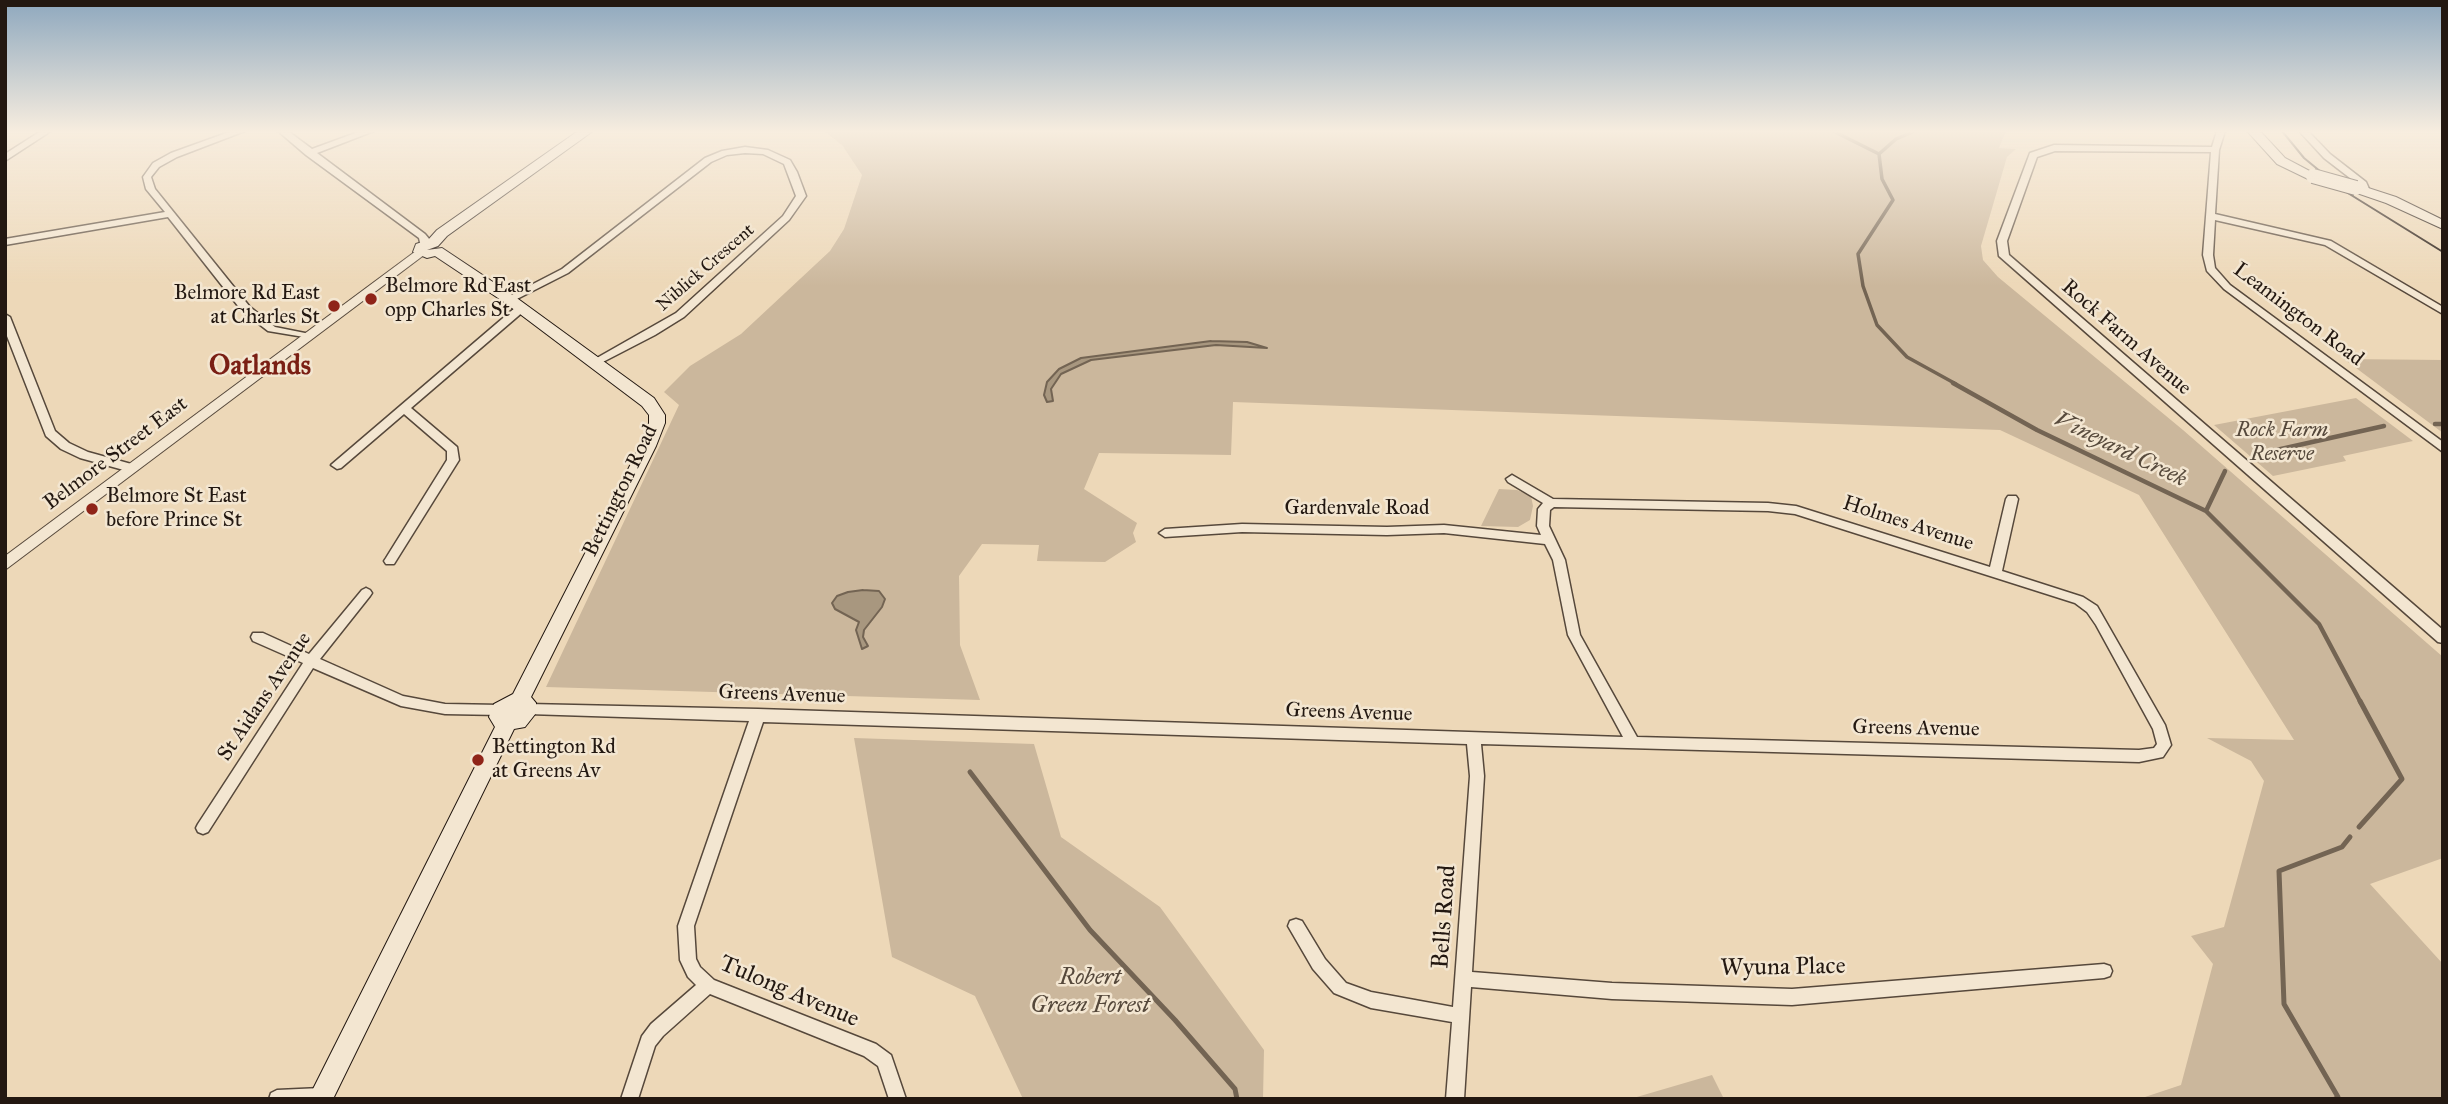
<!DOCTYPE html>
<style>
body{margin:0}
#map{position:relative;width:2448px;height:1104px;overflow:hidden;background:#edd8b8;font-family:"IM FELL Great Primer",serif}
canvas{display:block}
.frame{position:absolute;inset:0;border:7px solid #231811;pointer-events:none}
</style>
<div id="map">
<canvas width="2448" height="1104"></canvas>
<div class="frame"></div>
</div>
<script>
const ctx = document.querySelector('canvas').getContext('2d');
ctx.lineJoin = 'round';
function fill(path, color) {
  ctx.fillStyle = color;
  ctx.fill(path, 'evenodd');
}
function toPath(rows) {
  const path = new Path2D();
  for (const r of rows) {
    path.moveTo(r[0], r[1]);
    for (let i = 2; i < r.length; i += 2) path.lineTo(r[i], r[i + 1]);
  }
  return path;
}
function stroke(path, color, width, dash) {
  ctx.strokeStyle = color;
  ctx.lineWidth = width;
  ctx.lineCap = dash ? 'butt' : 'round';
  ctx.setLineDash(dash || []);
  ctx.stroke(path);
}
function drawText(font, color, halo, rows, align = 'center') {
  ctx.font = font + ' "IM FELL Great Primer",serif';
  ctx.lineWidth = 5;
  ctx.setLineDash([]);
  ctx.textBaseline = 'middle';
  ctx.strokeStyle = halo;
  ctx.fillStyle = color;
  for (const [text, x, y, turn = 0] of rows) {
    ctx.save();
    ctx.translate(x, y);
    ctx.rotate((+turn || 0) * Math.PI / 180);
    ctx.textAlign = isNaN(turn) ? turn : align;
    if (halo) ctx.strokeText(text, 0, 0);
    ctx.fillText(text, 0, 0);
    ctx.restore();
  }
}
fill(toPath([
 [824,131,2006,131,1999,148,2016,149,2007,157,1981,246,1983,260,1998,277,2183,430,2443,657,2443,858,2370,884,2443,964,2443,1099,2139,1099,2181,1085,2213,964,2191,936,2224,927,2264,781,2251,761,2207,738,2294,740,2139,495,2000,430,1233,402,1231,455,1099,453,1084,489,1137,523,1133,533,1136,542,1105,562,1037,561,1039,545,982,544,959,576,960,645,980,700,546,687,679,405,664,392,690,366,741,334,830,251,844,229,862,175,842,145],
 [2344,359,2443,360,2443,433],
 [2356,398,2413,441,2343,456,2346,461,2273,476,2214,425],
 [1499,489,1517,490,1531,496,1533,506,1530,520,1518,527,1481,526],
 [854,738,1034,744,1061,837,1160,907,1264,1050,1263,1099,1023,1099,975,996,892,957],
 [1712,1075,1724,1099,1630,1099]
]), '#cbb79c');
const water = toPath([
 [1211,341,1247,342,1267,348,1216,345,1091,360,1061,374,1051,389,1053,401,1047,402,1044,395,1047,382,1059,369,1081,358,1211,341],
 [863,590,879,591,885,599,882,607,864,630,863,637,868,646,862,649,856,630,859,622,835,609,832,603,837,596,848,592,863,590]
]);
fill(water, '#a8977f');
stroke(water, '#736453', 2);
stroke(toPath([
 [1833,131,1879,154],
 [1879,154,1882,179,1893,200,1858,254,1863,286,1877,325,1907,357,1956,384],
 [1879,154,1896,139,1915,131]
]), '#736453', 3.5);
stroke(toPath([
 [1953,383,2037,430,2206,511,2319,624,2361,703],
 [2435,424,2443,424],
 [2254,455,2384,426],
 [2206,511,2225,471]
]), '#736453', 4.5);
stroke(toPath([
 [970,772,1090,930,1175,1020,1235,1089,1237,1099],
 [2359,827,2402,779,2360,701],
 [2335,1099,2338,1097,2284,1004,2279,871,2342,847,2350,837]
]), '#736453', 5);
const minor = toPath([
 [41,131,51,131,5,161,5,154,41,131],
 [232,131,245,131,177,157,159,167,151,177,155,189,250,307,275,327,310,334,310,338,268,331,242,311,168,217,5,245,5,239,165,212,146,189,143,177,153,163,171,153,232,131],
 [278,131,288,131,312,149,361,131,374,131,317,153,425,234,430,240,427,247,421,247,419,238,306,155,278,131],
 [2217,131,2225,131,2219,150,2215,214,2331,241,2443,307,2443,314,2325,245,2215,220,2213,255,2215,268,2230,285,2443,442,2443,452,2224,289,2207,271,2203,255,2211,152,2055,151,2037,157,2007,241,2009,255,2443,630,2443,643,2438,642,1999,256,1997,241,2030,153,2054,145,2212,147,2217,131],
 [2299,131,2308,131,2330,154,2366,182,2370,191,2368,193,2362,193,2359,185,2324,158,2299,131],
 [745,147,768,150,790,160,797,172,806,196,789,220,684,317,655,335,597,365,593,366,588,363,676,313,783,216,796,196,784,164,763,154,745,153,727,155,711,162,568,273,513,301,505,301,504,299,562,269,705,158,722,151,745,147],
 [520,306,524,307,524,311,411,408,457,447,459,460,394,564,386,564,384,561,386,558,447,460,447,451,404,414,341,468,337,469,331,465,516,307,520,306],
 [5,314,10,317,55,431,69,443,88,452,135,465,137,468,135,471,131,472,80,458,61,449,46,436,5,331,5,314],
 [1512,475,1553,499,1768,503,1796,506,1990,567,2006,499,2008,496,2016,496,2018,499,2002,571,2083,597,2097,606,2165,725,2171,745,2163,757,2139,762,1481,744,1484,776,1472,972,1612,983,1792,989,2104,964,2110,966,2112,971,2110,976,2104,978,1792,1005,1612,999,1471,987,1464,1099,1446,1099,1452,1022,1371,1008,1334,993,1313,969,1288,926,1290,921,1296,919,1302,921,1325,959,1346,983,1371,992,1453,1007,1470,776,1467,744,763,722,694,926,696,959,700,967,714,980,876,1044,891,1055,906,1099,889,1099,878,1066,864,1056,710,994,663,1036,655,1046,638,1099,621,1099,642,1036,651,1024,696,985,688,977,680,960,678,926,749,721,528,714,523,713,521,709,523,705,528,704,758,709,1623,737,1568,635,1553,560,1545,544,1444,533,1387,535,1242,532,1165,537,1159,533,1165,529,1242,524,1387,527,1444,525,1541,535,1537,526,1538,509,1543,503,1508,482,1506,479,1512,475],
 [1554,507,1768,511,1795,514,2075,603,2087,612,2096,625,2153,729,2157,744,2154,748,2139,750,1637,737,1580,635,1565,560,1549,526,1550,510,1554,507],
 [366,588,370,590,372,593,370,596,320,659,403,696,445,704,501,705,506,706,508,710,506,714,501,715,445,714,401,706,313,668,208,832,203,834,198,832,196,828,198,824,303,663,253,641,251,637,253,633,263,633,309,654,362,590,366,588],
 [321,1088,327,1091,329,1099,269,1099,271,1093,277,1090,321,1088]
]);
const tertiary = toPath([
 [420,248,426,252,424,255,5,570,5,556,420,248]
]);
const secondary = toPath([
 [578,131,593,131,447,236,438,246,427,250,442,248,514,296,654,398,665,415,665,423,656,446,531,697,536,703,536,713,525,727,514,729,333,1099,308,1099,495,727,489,717,491,710,494,704,513,694,640,446,649,423,649,415,642,406,504,302,435,256,427,258,413,252,416,244,428,240,437,230,578,131],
 [2247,131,2260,131,2285,158,2319,176,2318,179,2308,179,2277,164,2247,131],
 [2356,184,2396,197,2443,220,2443,229,2386,203,2351,191,2351,185,2356,184]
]);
stroke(minor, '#56483b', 3);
stroke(tertiary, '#56483b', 2);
stroke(secondary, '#231811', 2);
fill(minor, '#f3e6d1');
fill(tertiary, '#f3e6d1');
fill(secondary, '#f3e6d1');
stroke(toPath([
 [2282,131,2304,158,2343,190,2443,252]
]), '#231811', 2);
const secondaryBridge = toPath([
 [2313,176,2356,188]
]);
stroke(secondaryBridge, '#231811', 16, []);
stroke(secondaryBridge, '#f3e6d1', 14);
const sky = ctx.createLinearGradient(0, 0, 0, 286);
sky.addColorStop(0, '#8ea8be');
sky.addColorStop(0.46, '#f7eddf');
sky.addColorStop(1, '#f7eddf00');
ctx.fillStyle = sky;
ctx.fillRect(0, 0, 2448, 286);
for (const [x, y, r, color] of [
 [371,299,7,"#8f2418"],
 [334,306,7,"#8f2418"],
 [92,509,7,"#8f2418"],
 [478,760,7,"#8f2418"]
]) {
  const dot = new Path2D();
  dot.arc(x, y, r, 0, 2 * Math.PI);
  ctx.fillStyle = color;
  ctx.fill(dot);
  stroke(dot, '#f3e6d1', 2.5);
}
drawText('18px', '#231811', '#f3e6d1', [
 ["Niblick Crescent",706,268,-41]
]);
drawText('21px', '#231811', '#f3e6d1', [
 ["Belmore Rd East",385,287],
 ["opp Charles St",385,311],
 ["Belmore Rd East",320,294,"right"],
 ["at Charles St",320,318,"right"],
 ["Belmore St East",106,497],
 ["before Prince St",106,521],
 ["Bettington Rd",492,748],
 ["at Greens Av",492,772]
], 'left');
drawText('21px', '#231811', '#f3e6d1', [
 ["Leamington Road",2298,315,37],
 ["Rock Farm Avenue",2126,338,41],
 ["Belmore Street East",116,454,-37],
 ["Bettington Road",621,491,-64],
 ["Gardenvale Road",1357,509],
 ["Holmes Avenue",1908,524,18],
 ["Greens Avenue",782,695,2],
 ["St Aidans Avenue",265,697,-56],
 ["Greens Avenue",1349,713,2],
 ["Greens Avenue",1916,729,1]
]);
drawText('italic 21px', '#55483b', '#f3e6d1', [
 ["Rock Farm",2282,431],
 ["Reserve",2282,455]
]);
drawText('italic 23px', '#584b3d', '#f3e6d1', [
 ["Vineyard Creek",2120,450,26]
]);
drawText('24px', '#231811', '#f3e6d1', [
 ["Bells Road",1445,917,-86],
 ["Wyuna Place",1783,968,-1],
 ["Tulong Avenue",789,992,23]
]);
drawText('italic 24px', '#55483b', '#f3e6d1', [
 ["Robert",1090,978],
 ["Green Forest",1090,1006]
]);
drawText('bold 28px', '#7a1f14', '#f3e6d1', [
 ["Oatlands",260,367]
]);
</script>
